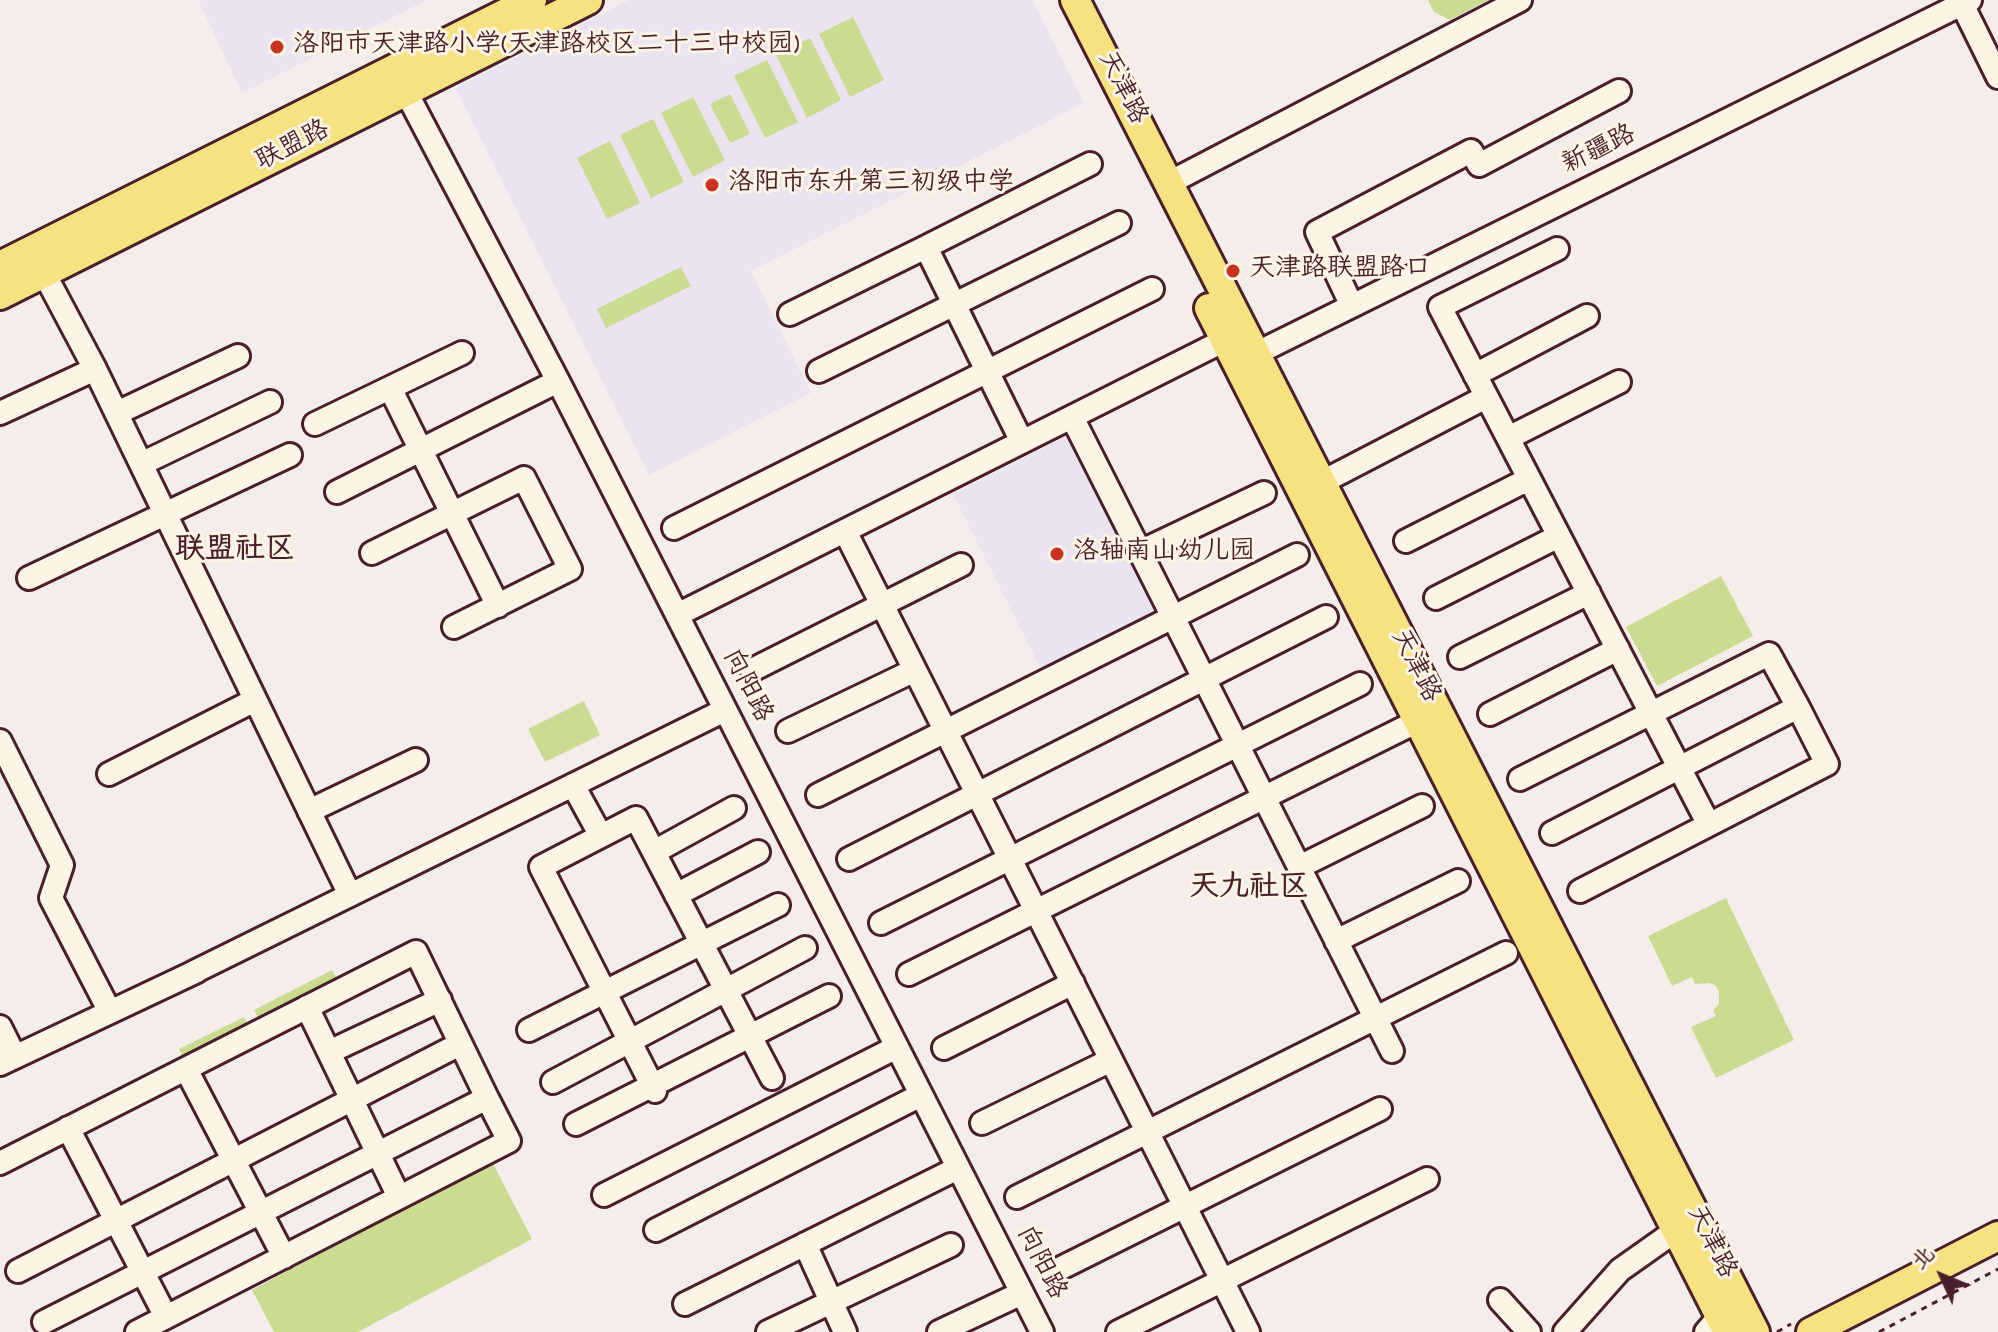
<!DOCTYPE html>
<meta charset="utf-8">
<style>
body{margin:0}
#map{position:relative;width:1998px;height:1332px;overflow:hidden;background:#f5edea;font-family:Dekko,"LXGW WenKai TC",sans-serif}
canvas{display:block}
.north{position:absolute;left:1902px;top:1236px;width:80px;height:80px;-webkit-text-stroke:6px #fcf5e5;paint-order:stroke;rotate:314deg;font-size:22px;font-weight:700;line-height:32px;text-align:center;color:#4a1f2b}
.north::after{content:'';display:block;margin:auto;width:28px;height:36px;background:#4a1f2b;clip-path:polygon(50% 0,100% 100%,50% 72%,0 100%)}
</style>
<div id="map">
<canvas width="1998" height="1332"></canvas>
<div class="north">北</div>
</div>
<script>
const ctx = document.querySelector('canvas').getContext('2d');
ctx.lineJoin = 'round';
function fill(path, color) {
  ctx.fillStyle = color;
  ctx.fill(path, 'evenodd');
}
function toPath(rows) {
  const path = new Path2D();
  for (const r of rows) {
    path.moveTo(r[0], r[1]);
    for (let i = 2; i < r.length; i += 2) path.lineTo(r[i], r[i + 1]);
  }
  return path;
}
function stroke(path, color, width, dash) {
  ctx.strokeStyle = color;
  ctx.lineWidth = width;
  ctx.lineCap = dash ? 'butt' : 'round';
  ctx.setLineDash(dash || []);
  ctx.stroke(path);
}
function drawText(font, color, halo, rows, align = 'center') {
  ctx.font = font + ' Dekko,"LXGW WenKai TC",sans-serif';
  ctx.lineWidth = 6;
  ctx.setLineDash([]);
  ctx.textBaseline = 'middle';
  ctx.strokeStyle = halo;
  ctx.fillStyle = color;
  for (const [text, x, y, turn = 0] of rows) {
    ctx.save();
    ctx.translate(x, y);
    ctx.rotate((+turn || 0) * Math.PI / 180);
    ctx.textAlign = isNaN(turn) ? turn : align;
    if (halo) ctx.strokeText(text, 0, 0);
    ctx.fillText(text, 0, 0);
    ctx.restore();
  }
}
fill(toPath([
 [198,0,427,0,242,93],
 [629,0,1033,0,1084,103,751,271,811,393,649,475,455,88],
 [1071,434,1161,613,1043,673,953,494]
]), '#ece3f0');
fill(toPath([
 [1428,0,1488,0,1450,20,1434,12],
 [853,17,884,80,850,97,819,34],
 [810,38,841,100,807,118,776,55],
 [767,60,798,122,765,138,734,76],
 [730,94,750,134,730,143,710,104],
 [693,97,725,160,693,177,661,113],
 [653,119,684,182,651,198,620,135],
 [610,141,640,203,607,219,577,158],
 [681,267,691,286,606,328,597,309],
 [1721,576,1753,636,1657,686,1626,627],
 [584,701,600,735,545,762,528,729],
 [1726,898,1794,1040,1716,1078,1691,1027,1716,1016,1713,1010,1719,1004,1719,991,1715,985,1709,983,1695,984,1692,977,1672,986,1648,936],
 [332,970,338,980,259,1020,254,1010],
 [244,1017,249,1027,184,1060,179,1049],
 [492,1162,532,1239,358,1332,274,1332,252,1290]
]), '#cadc91');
const minor = toPath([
 [1960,0,1998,77],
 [400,76,406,92,558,381,1042,1332],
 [1167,184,1520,0],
 [926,247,1090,164],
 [1557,249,1440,307,1708,823],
 [44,273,95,369,350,895],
 [1352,306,1317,232,1471,151,1479,165,1619,91],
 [790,314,926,247,1022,442],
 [1255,354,1970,0],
 [819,371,1119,223],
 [1475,375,1587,316],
 [390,388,498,606],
 [0,413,95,369],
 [117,413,238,356],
 [1072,417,1392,1051],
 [315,424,462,353],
 [1508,438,1619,382],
 [141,464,270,402],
 [1307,490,1486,397],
 [337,492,558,381],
 [674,528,1152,289],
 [845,531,1248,1332],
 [1406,541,1529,479],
 [1140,552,1264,493],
 [372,553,524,478,570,569,454,627],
 [29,578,290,455],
 [1436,598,1559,536],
 [677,615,1237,334],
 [1460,657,1589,593],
 [752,670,961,565],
 [1490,714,1618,649],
 [788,731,915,670],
 [0,741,62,865,51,898,110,1012],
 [109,774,255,700],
 [1520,779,1769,654,1798,707,1827,764,1580,891],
 [573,785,601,836],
 [818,795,1297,555],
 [309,811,416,760],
 [1552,833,1798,707],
 [654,852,734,808],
 [849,859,1326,617],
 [1299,867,1422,806],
 [676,895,758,852],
 [881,923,1360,684],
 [1336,941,1458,881],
 [192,973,725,710],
 [909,974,1432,714],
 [307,1007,399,1197],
 [0,1027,15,1057],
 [529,1030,778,905],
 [944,1048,1073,983],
 [329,1052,440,1000],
 [0,1064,197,971],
 [186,1069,284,1257],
 [553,1082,805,948],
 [655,1091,541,867,636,818,772,1078],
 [982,1123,1111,1060],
 [576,1124,829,996],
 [68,1128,166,1317],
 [0,1163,416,952,487,1098,44,1322],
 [604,1195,897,1047],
 [1017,1197,1506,953],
 [656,1230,921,1095],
 [805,1244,845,1332],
 [18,1271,460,1044],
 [1053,1272,1380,1109],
 [1500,1300,1529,1332],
 [685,1304,958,1168],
 [137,1332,509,1141,487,1098],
 [768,1332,951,1245],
 [939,1332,1022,1293],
 [1118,1332,1427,1179],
 [1565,1332,1620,1270,1678,1229],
 [1706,1332,1720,1316]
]);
const major = toPath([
 [1075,0,1755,1332],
 [0,266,532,0],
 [0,295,588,0],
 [1209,308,1728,1332],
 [1811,1332,1998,1236]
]);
stroke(minor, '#4a1f2b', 28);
stroke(major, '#4a1f2b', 34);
stroke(toPath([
 [1777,1332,1791,1324],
 [1879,1332,1998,1269]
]), '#4a1f2b', 3, [6, 6]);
stroke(minor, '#fcf5e5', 22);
stroke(major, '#f7e281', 28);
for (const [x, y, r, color] of [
 [277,47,8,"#c8321e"],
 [712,185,8,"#c8321e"],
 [1233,271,8,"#c8321e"],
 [1057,554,8,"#c8321e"]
]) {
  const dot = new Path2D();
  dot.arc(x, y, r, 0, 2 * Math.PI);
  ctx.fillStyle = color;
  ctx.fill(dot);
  stroke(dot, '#fcf5e5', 3);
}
drawText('26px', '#4a1f2b', '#fcf5e5', [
 ["洛阳市天津路小学(天津路校区二十三中校园)",293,47],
 ["洛阳市东升第三初级中学",728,185],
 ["天津路联盟路口",1249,271],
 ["洛轴南山幼儿园",1073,554]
], 'left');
drawText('26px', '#4a1f2b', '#fcf5e5', [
 ["天津路",1120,89,63],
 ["联盟路",294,148,-27],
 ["新疆路",1600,152,-26],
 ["天津路",1413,667,63],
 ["向阳路",745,687,63],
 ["天津路",1709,1243,63],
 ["向阳路",1039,1264,63]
]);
drawText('bold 30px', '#4a1f2b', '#fcf5e5', [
 ["联盟社区",235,553],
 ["天九社区",1249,891]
]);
</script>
